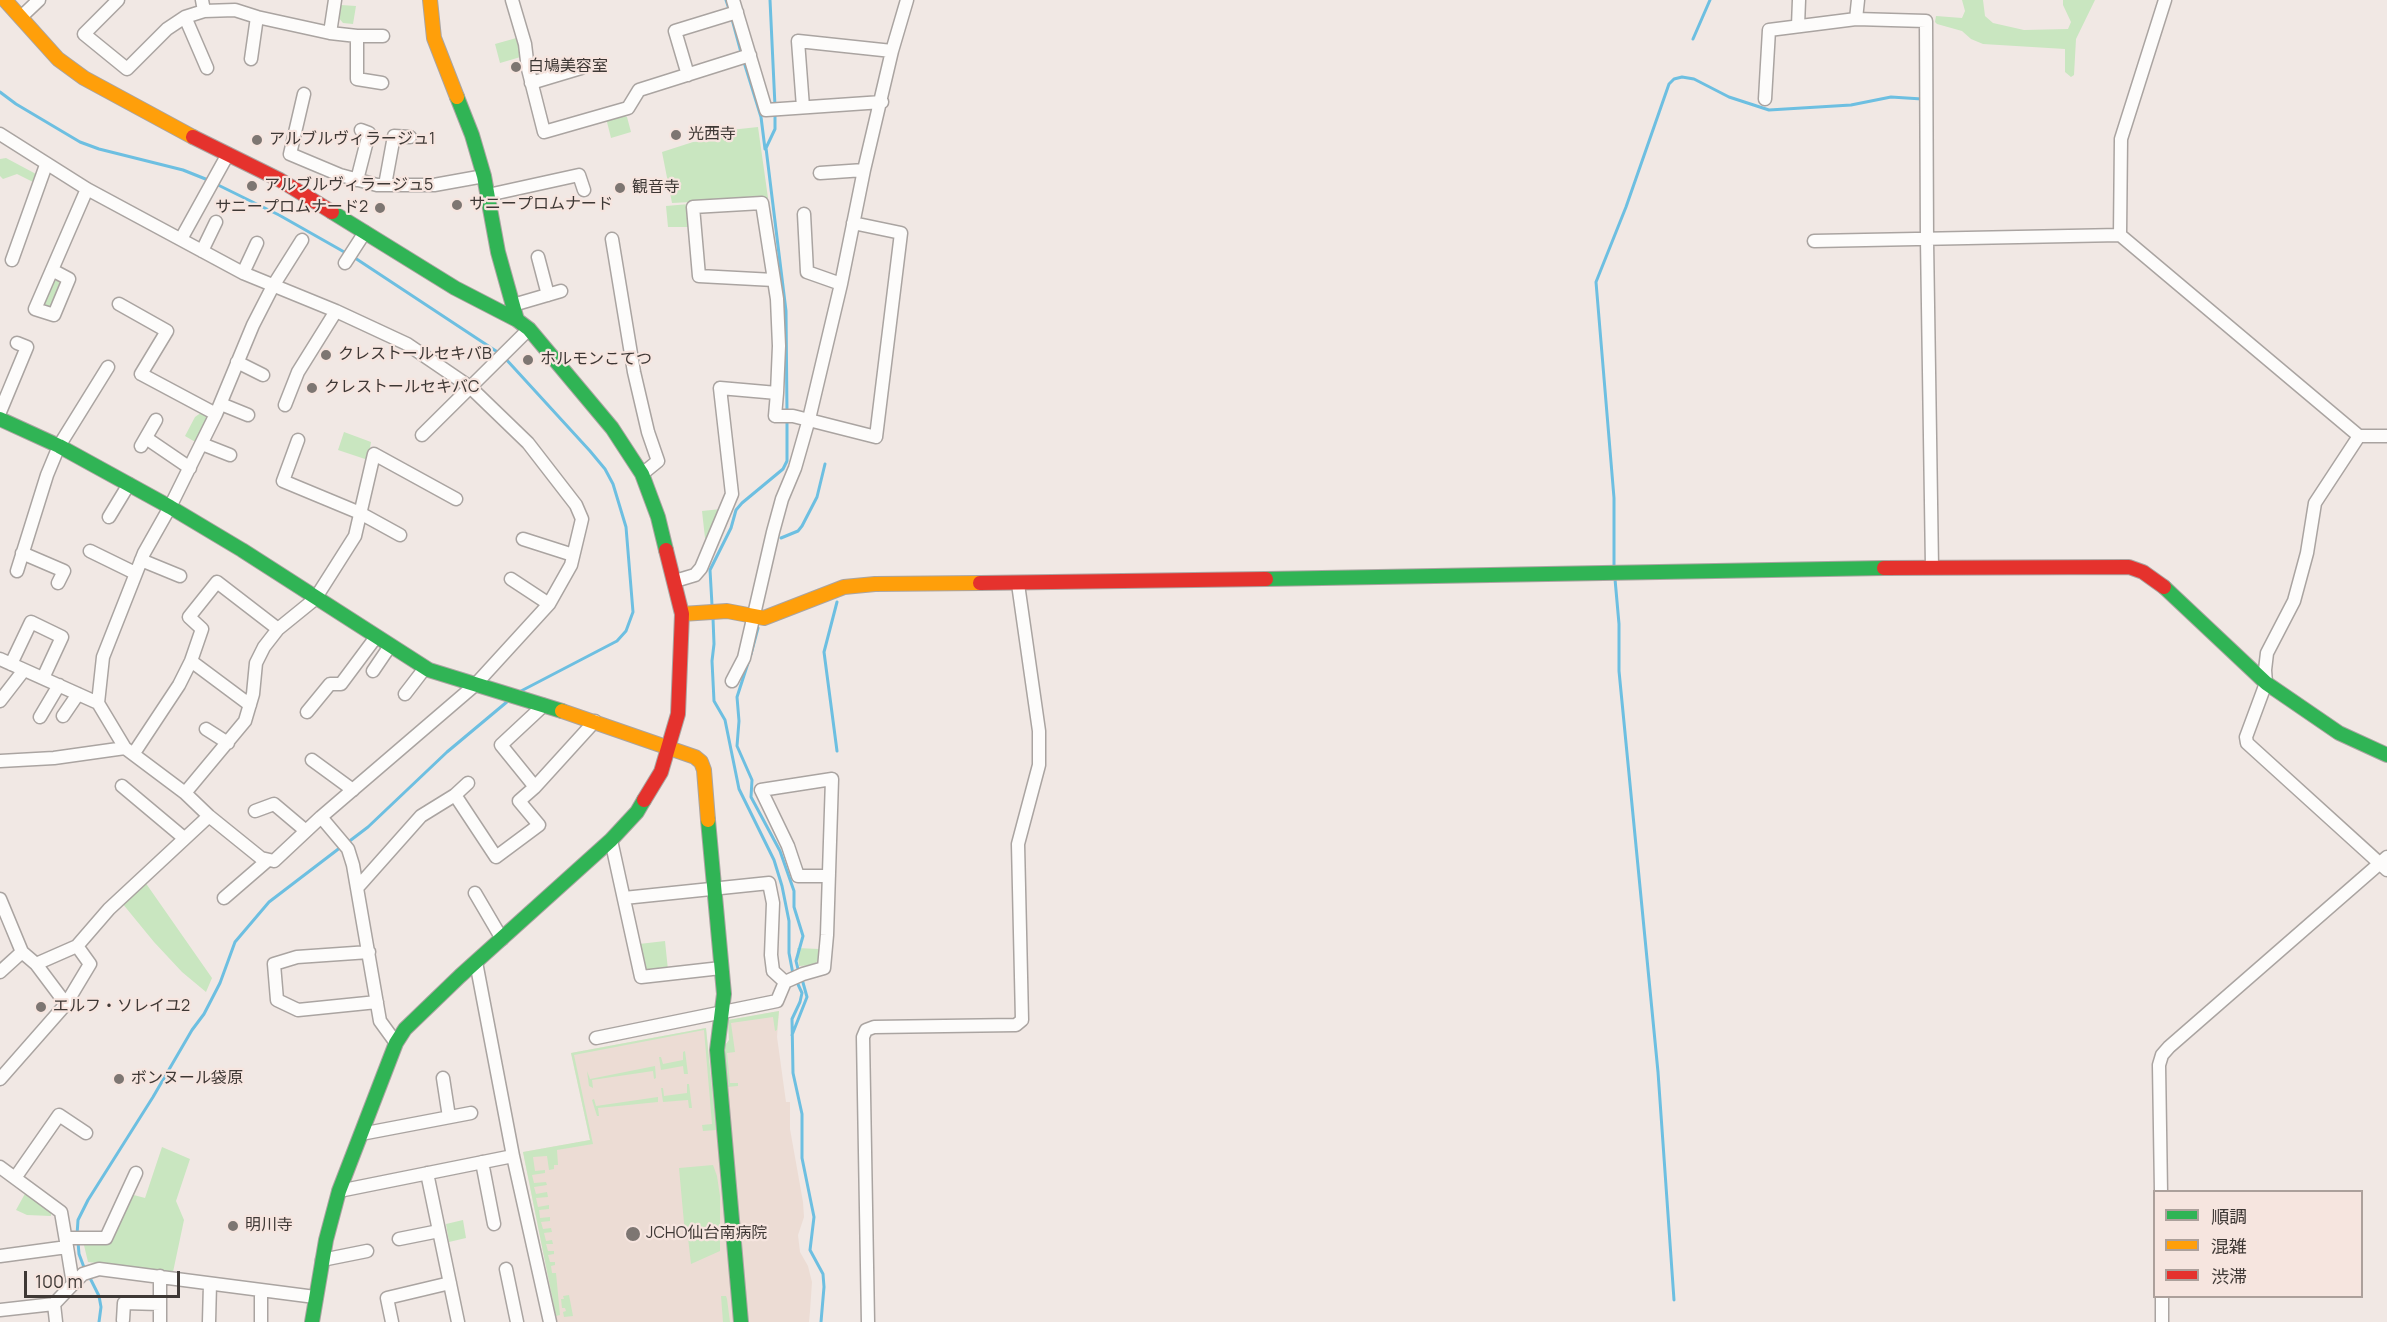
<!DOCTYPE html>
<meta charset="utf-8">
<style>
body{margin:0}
#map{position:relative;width:2387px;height:1322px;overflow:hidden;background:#f1e8e4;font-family:Manrope,"Noto Sans JP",sans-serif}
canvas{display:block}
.legend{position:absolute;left:2153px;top:1190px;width:210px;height:108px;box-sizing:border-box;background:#f6e5df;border:2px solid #aca09b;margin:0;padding:8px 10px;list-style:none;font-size:18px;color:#3e3835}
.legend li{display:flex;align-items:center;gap:12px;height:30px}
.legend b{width:30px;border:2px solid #aca09b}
.scale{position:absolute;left:24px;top:1271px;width:156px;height:27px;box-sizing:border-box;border:3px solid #3e3835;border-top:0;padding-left:8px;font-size:18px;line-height:21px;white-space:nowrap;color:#3e3835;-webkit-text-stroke:4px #f6e5df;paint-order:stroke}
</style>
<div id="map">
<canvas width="2387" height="1322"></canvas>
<ul class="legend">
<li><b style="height:8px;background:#30b455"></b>順調</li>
<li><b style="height:8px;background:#ff9f0a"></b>混雑</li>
<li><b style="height:8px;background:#e5322d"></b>渋滞</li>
</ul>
<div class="scale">100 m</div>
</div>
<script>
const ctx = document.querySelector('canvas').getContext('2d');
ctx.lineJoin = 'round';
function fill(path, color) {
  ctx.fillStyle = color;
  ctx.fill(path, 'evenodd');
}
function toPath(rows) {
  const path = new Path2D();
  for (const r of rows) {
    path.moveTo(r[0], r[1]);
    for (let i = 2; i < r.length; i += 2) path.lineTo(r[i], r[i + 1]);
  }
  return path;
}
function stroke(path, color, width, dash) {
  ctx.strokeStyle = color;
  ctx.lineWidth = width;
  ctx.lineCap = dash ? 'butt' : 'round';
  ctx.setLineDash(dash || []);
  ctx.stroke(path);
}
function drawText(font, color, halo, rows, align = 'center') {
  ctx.font = font + ' Manrope,"Noto Sans JP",sans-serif';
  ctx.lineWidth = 4.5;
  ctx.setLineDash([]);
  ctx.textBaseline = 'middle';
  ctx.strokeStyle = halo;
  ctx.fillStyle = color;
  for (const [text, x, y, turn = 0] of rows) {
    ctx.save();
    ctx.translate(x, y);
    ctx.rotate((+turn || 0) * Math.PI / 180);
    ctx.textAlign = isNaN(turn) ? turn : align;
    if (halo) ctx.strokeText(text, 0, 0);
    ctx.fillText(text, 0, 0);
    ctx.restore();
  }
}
fill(toPath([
 [779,1011,777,1037,786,1102,790,1102,790,1129,803,1202,804,1217,798,1235,800,1252,808,1266,812,1282,810,1311,809,1322,748,1322,723,1048,729,1040,728,1020],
 [706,1028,736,1322,557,1322,523,1152,590,1140,571,1053]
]), '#ecdcd4');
fill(toPath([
 [1962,0,1983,0,1985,16,1993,23,2024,30,2068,29,2071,22,2063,5,2063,0,2095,0,2076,39,2074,75,2071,77,2065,72,2065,49,1983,44,1971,39,1962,31,1937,24,1935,22,1936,16,1962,18,1965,11],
 [341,5,356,6,353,24,343,23,338,17],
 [520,37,524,56,500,63,495,44],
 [619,114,627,117,631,132,611,138,606,118],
 [758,127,768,198,672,203,662,152,693,142,720,140,721,131],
 [6,158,36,174,33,182,17,174,3,179,0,176,0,159],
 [689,204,691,227,668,227,666,206],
 [53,281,59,281,60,286,52,305,45,308,44,301],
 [202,412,208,414,210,420,197,443,185,436,195,417],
 [344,432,371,442,368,460,338,450],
 [721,509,709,538,705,538,702,511],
 [145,882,212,978,206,992,182,972,154,942,122,903],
 [665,941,668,970,648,973,643,968,639,944],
 [797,948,819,949,819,959,814,965,799,966],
 [779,1011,777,1030,775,1031,773,1017,731,1023,735,1052,727,1053,730,1083,738,1083,738,1086,727,1087,723,1048,729,1040,728,1020],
 [706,1028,716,1130,703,1131,702,1125,712,1124,704,1030,574,1055,593,1144,557,1150,558,1165,554,1165,554,1169,549,1170,547,1156,533,1157,535,1171,545,1170,545,1173,532,1175,534,1183,546,1182,547,1185,534,1187,536,1194,547,1192,548,1197,536,1198,538,1207,549,1205,549,1209,539,1210,540,1218,550,1217,550,1221,541,1222,543,1229,551,1228,552,1232,544,1233,546,1241,552,1240,553,1244,546,1244,548,1251,554,1251,554,1254,548,1255,550,1262,555,1262,555,1265,551,1266,552,1273,556,1273,560,1315,556,1316,523,1152,590,1140,571,1053],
 [685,1051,688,1074,684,1074,683,1066,661,1070,659,1057,661,1057,663,1064,683,1060,683,1052],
 [655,1066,656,1078,654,1079,653,1071,592,1080,593,1088,589,1086,587,1071,590,1079],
 [687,1084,689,1084,692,1108,689,1108,688,1100,663,1102,661,1088,663,1088,664,1096,687,1093],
 [658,1097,658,1102,598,1108,599,1116,597,1116,592,1100,594,1099,596,1106],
 [162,1147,190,1159,176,1201,184,1220,173,1272,88,1262,83,1241,109,1240,130,1194,145,1198],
 [713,1165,717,1176,720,1196,720,1251,691,1264,688,1238,685,1234,679,1168],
 [27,1190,51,1206,51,1216,27,1215,16,1210],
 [463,1220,466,1238,449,1242,446,1224],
 [569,1295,573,1316,564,1317,563,1312,566,1311,565,1308,562,1308,561,1299,564,1299,563,1296],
 [721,1296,726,1296,727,1299,730,1322,723,1322]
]), '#c9e6c0');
stroke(toPath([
 [726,0,730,12],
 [770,0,775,106],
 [732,19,742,56],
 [1693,39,1710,0],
 [744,62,761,117,765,149],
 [0,92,16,104,80,142,99,149,183,170,208,180],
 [775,113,775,129,766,148,786,311,787,412],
 [214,183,279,215,346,253],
 [352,256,499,353],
 [504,357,590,451,605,469,613,484,626,527,633,612,626,631,617,641,521,691],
 [781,538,798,531,802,526,817,497,825,464],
 [1614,566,1614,498,1596,282,1626,207,1669,84,1674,79,1682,77,1694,79,1729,97,1769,110,1851,105,1891,97,1922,99],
 [1615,579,1619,624,1619,671,1658,1072,1674,1300],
 [712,605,710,570,731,528,736,510,742,503,783,469,787,461,787,418],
 [713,618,714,644,712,661,714,701,725,720,739,789,774,860,782,886,789,921,789,953,793,974],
 [751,654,758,628],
 [749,660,737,697,739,721,737,746,752,780,751,797,780,851,794,891,794,907,803,936,796,961,799,973],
 [837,751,824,652,837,602],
 [347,843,368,827,447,752,508,701],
 [796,980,802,993,800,1002,792,1019,793,1073,802,1114,802,1158,814,1217,810,1250,823,1274,824,1287,821,1322],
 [792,1035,807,997,802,979],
 [77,1235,78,1220,88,1200,153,1097,192,1030,204,1014,220,983,235,942,269,902,341,847],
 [78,1242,79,1254,85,1270],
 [89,1276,99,1296,101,1307,99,1322]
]), '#6dbfe1', 3);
const street = toPath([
 [118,0,84,34,127,69,167,29,185,17,204,11,202,0],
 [512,0,525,44,528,69,544,132,628,108,639,90,750,55],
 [733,0,766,110,882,102],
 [1858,0,1856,19,1926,21,1927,240,1932,567],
 [204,11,235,10,257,17,251,59],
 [21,17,39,0],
 [185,17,207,68],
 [257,17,330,33,357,36,357,79,382,83],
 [1798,26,1799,0],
 [330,33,335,0],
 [357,36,383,36],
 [688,75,675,31,737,12],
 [531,83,581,68],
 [304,94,290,154,340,175,377,185,434,185,484,176],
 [1765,99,1769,30,1856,19],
 [803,107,798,41,892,51],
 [0,134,87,189,243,273,336,311,407,344,470,387,528,443,576,505,582,519,571,565,549,604,475,685,321,817,274,861,261,858,209,816,185,793,125,748,98,703,0,659],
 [820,173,864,170],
 [357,180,369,133,361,130],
 [385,185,394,136,410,137],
 [488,195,579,175,584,190],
 [804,214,807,272,841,284],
 [2120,235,2121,139,2165,0],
 [181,239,228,154],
 [612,239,634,372,648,432,658,461,642,474],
 [1814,241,2120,235,2359,436,2387,436],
 [202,251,216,222],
 [538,257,548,295],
 [12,260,46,165],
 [345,263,365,232],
 [52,270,69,279,54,315,35,309,87,189],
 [243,273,257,243],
 [774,280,699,276,693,207,762,203,777,299,779,346,777,393],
 [119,304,167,331,141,374,216,414],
 [513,305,561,291],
 [237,362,263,375],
 [221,404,248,415],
 [285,405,298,372,336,311],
 [0,412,27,347,17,343],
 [422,435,529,329],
 [2359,436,2315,503,2307,553,2294,601,2267,653,2265,670,2266,683,2246,737,2247,743,2387,870],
 [146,438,190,468],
 [298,440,283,481,360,513,400,535],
 [202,444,230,455],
 [141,446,156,420],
 [109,517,129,484],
 [523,539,573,555],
 [90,551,135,573],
 [22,553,64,571,58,583],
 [141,560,180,576],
 [17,571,47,475,59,446,108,367],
 [511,579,549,604],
 [675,581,695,575,701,568,732,494,720,388,777,393,775,416,793,416,876,437,901,233,853,223],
 [191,661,250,705],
 [11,664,31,622,62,637,43,678],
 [373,671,390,646],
 [732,681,744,658,773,532,782,499,795,468,809,419,841,284,864,170,892,51,907,0],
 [405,694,425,668],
 [0,701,24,670],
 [98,703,103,657,144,553,170,507,216,414,253,325,273,286,302,240],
 [307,712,330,684,341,684,376,637],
 [63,716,78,694],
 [40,717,59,685],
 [206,729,228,743],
 [134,753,179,685,191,661,202,629,189,617,217,582,278,629],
 [312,760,353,790],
 [0,761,54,758,125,748],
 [122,786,184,838],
 [535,787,501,745,544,705],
 [185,793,245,721,253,694,256,663,264,647,278,629,315,599,355,536,374,454,456,499],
 [455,795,468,783],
 [255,811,274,804,306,831],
 [321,817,348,849,353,865,380,1021,396,1043],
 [611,840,641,977,721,968],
 [357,888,421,816,455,795,496,857,539,825,519,801,535,787,595,721],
 [475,893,502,939],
 [224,898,268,860],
 [624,898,769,883,773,903,771,955,773,971,785,982],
 [0,899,22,952,36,964,77,946,109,909,209,816],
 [369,952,297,957,274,964,277,1000,298,1010,377,1002],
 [476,962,513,1156,550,1322],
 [36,964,66,1004,90,964,77,946],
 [0,972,22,952],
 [596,1038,777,1001,785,982,803,974,824,968,827,935,832,779,761,790,788,846,798,876,829,876],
 [443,1078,449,1117],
 [0,1079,66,1004],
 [361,1134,471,1113],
 [482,1162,494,1224],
 [0,1167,61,1212,67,1247],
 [427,1173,458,1322],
 [15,1178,59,1115,86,1133],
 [339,1191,513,1156],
 [2161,1192,2159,1065,2162,1055,2169,1047,2387,857],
 [66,1238,106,1238,136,1173],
 [399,1239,439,1231],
 [0,1256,67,1247,73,1284,83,1274,99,1269,315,1297],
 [322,1260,367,1251],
 [506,1269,517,1322],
 [2162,1296,2162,1322],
 [54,1304,56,1322],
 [0,1310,54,1304,73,1284],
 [123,1320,124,1303,160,1304],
 [160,1322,160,1276],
 [209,1322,210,1284],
 [261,1322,261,1291],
 [392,1322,387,1298,450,1283],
 [868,1322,863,1037,866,1030,874,1027,1016,1025,1022,1020,1018,844,1039,765,1039,731,1018,584]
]);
const fast = toPath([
 [457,97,472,135,484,176,498,252,517,320,529,329,612,428,642,474,658,517,666,550],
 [332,212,455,288,517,320],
 [0,419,59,446,170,507,242,550,429,670,562,711],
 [1266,579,1884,568],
 [2164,587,2266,683,2339,733,2387,755],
 [708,820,724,994,717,1050,741,1322],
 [312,1322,326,1240,339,1191,396,1043,405,1029,460,976,611,840,637,812,644,800]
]);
const slow = toPath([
 [5,0,58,59,84,78,193,137],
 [430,0,434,38,457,97],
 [682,614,727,611,764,618,844,587,875,584,980,583],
 [562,711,695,757,701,762,704,770,708,820]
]);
const jam = toPath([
 [193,137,280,180,332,212],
 [1884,568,2129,567,2143,572,2164,587],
 [980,583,1266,579],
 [644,800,661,772,678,714,682,614,666,550]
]);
stroke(street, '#aaa4a1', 15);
stroke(fast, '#aaa4a1', 16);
stroke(slow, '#aaa4a1', 16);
stroke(jam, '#aaa4a1', 16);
stroke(street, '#fdfcfb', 12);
stroke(fast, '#30b455', 14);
stroke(slow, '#ff9f0a', 14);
stroke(jam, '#e5322d', 14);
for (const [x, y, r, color] of [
 [516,67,6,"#7d7672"],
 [676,135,6,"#7d7672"],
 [257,140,6,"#7d7672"],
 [252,186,6,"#7d7672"],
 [620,188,6,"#7d7672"],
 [457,205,6,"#7d7672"],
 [380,208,6,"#7d7672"],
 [326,355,6,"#7d7672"],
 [528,360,6,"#7d7672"],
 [312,388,6,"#7d7672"],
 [41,1007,6,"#7d7672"],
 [119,1079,6,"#7d7672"],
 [233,1226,6,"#7d7672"],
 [633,1234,8,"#7d7672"]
]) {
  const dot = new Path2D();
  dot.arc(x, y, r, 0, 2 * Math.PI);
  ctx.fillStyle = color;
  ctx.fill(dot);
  stroke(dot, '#f6e5df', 2);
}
drawText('16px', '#3e3835', '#f6e5df', [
 ["白鳩美容室",528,67],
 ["光西寺",688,135],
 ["アルブルヴィラージュ1",269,140],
 ["アルブルヴィラージュ5",264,186],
 ["観音寺",632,188],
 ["サニープロムナード",469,205],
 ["サニープロムナード2",368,208,"right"],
 ["クレストールセキバB",338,355],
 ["ホルモンこてつ",540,360],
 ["クレストールセキバC",324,388],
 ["エルフ・ソレイユ2",53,1007],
 ["ボンヌール袋原",131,1079],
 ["明川寺",245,1226],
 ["JCHO仙台南病院",646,1234]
], 'left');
</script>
